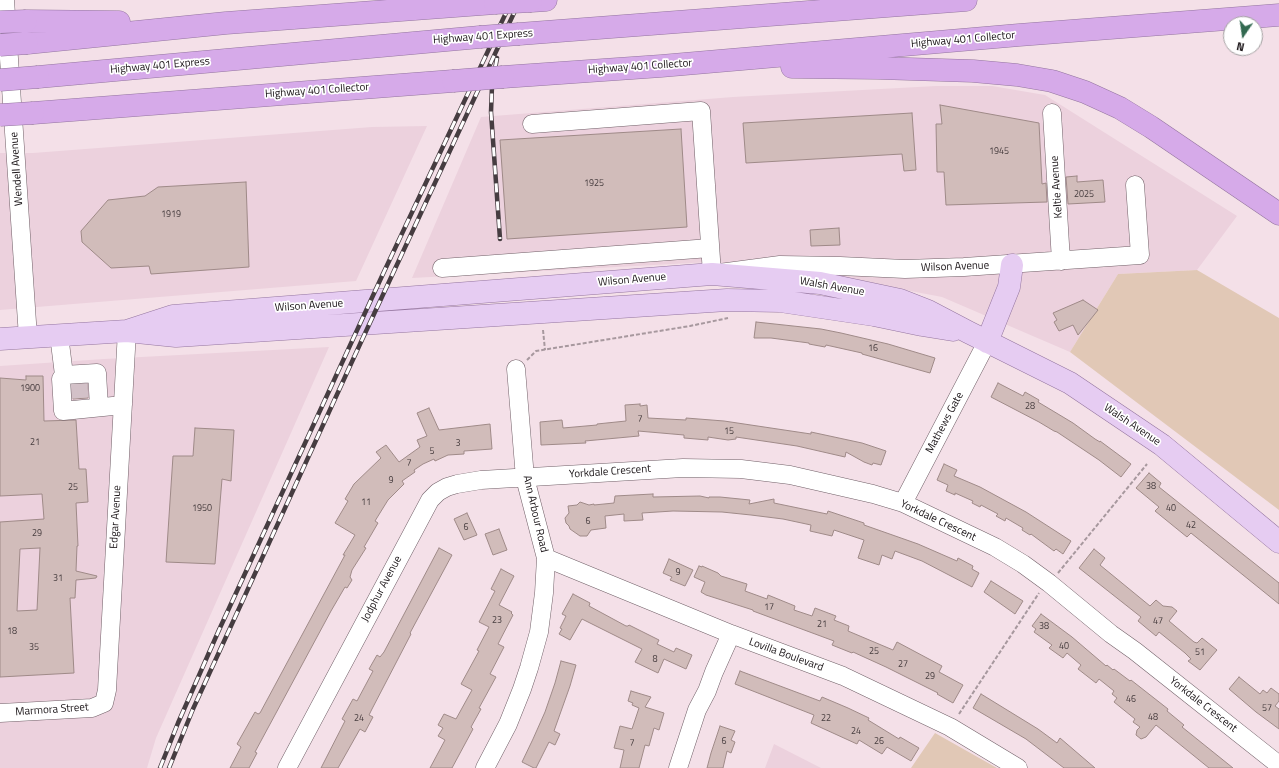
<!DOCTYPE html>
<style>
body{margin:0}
#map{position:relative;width:1279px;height:768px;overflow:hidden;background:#f4e0e8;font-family:"Titillium Web",sans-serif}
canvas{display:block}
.north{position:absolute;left:1223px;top:16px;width:40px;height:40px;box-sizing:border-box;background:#fff;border:1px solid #a3a0a1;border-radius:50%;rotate:193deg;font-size:11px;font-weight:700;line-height:16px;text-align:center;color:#181215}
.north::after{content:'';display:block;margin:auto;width:14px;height:18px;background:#326950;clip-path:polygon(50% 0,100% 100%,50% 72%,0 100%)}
</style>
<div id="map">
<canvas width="1279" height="768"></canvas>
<div class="north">N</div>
</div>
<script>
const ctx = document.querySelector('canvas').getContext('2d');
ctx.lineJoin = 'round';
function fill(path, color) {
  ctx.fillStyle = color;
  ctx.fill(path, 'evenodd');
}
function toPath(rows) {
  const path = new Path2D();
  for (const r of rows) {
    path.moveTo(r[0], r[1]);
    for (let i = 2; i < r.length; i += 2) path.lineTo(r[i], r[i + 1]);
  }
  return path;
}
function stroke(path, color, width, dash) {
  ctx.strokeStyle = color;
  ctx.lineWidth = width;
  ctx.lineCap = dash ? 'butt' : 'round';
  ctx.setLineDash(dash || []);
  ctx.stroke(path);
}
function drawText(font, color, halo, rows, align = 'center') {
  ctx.font = font + ' "Titillium Web",sans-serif';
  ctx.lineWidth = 3.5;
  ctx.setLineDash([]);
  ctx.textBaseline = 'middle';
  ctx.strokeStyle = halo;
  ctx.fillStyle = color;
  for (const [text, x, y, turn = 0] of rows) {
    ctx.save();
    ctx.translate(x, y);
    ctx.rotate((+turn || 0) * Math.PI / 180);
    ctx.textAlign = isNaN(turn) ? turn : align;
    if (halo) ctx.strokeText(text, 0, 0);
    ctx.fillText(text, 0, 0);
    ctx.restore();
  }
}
fill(toPath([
 [936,86,992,86,1045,95,1237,216,1197,270,1118,274,1070,352,942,297,832,276,710,262,412,278,481,117,733,97],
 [427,126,356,281,0,310,0,153,33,153,372,127],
 [329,347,156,738,147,768,0,768,0,366,104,359],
 [774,744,821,768,765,768]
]), '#ecd1dd');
fill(toPath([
 [1197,270,1279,318,1279,510,1070,352,1118,274],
 [935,733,997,768,911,768]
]), '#e1c8b6');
const building = toPath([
 [940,105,1039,123,1042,184,1046,183,1047,202,946,205,944,172,937,172,936,124,942,124,940,105],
 [912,113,916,170,904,171,902,154,746,163,743,123,912,113],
 [681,129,687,227,507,239,500,140,681,129],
 [1077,176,1077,182,1103,180,1105,202,1068,204,1066,177,1077,176],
 [246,182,249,267,151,274,149,266,111,268,82,242,81,231,108,200,145,196,158,187,246,182],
 [839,228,840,245,811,246,810,230,839,228],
 [1083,300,1098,310,1078,335,1073,325,1059,331,1054,322,1057,320,1053,313,1083,300],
 [756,322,821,329,841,333,888,344,935,358,930,373,862,354,862,353,826,345,825,347,809,344,809,343,771,338,754,338,756,322],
 [26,376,43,376,44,421,76,420,79,469,86,469,88,502,76,503,78,546,77,546,76,571,97,576,96,578,76,580,75,598,70,598,74,673,0,677,0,522,44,519,42,494,0,496,0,378,26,380,26,376],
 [40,548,37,610,17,611,20,549,40,548],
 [998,383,1023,396,1025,392,1039,400,1038,402,1073,423,1095,439,1100,442,1100,441,1131,464,1121,477,1099,460,1057,432,1054,431,1039,422,991,397,998,383],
 [87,384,88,398,73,399,72,385,87,384],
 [640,404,640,406,647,405,648,418,686,420,686,418,724,421,811,434,811,432,862,443,886,451,881,465,873,463,872,465,864,462,846,452,845,457,797,446,736,437,736,439,728,440,708,437,708,440,684,438,684,435,638,431,639,436,585,441,586,443,541,445,540,422,562,420,563,428,597,425,597,424,626,421,625,405,640,404],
 [429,408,439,430,490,424,492,449,464,451,464,454,448,455,435,461,434,459,423,464,414,470,415,472,402,481,404,484,388,500,375,521,378,523,364,547,366,548,352,570,350,577,352,580,347,588,345,587,331,611,255,752,257,753,249,768,230,768,241,747,237,744,255,712,258,714,260,713,345,555,343,555,355,535,335,523,348,501,345,499,354,484,381,458,376,452,386,445,399,462,420,447,417,440,427,436,417,413,429,408],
 [195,428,234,430,231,481,222,479,215,564,166,562,173,456,193,456,195,428],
 [944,464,957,470,954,476,980,487,1026,512,1071,541,1063,554,1056,549,1054,551,1031,534,1030,535,1022,530,1023,528,1006,518,1005,521,996,516,998,514,981,505,980,507,972,503,973,501,955,493,955,495,946,491,948,485,937,480,944,464],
 [1149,473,1161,483,1159,487,1279,583,1279,604,1191,533,1187,537,1155,511,1159,507,1136,488,1149,473],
 [653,494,653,497,700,496,709,498,709,497,720,497,750,500,749,504,774,499,774,503,827,514,828,511,864,523,864,525,918,544,957,561,958,558,973,566,972,569,979,573,972,587,922,561,895,551,892,559,882,555,879,565,858,558,864,540,834,530,832,536,810,531,811,525,783,519,751,515,722,512,673,511,642,513,643,520,624,521,624,514,605,516,606,528,591,530,587,536,580,536,570,529,569,526,566,523,565,518,569,513,568,506,577,505,580,502,589,505,594,504,594,505,614,503,615,496,653,494],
 [467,513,477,535,464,540,454,519,467,513],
 [499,529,507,550,493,555,485,534,499,529],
 [439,548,452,555,410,633,411,634,372,709,369,715,373,717,365,732,360,729,338,768,321,768,345,721,342,719,353,699,357,701,373,671,369,669,377,655,380,657,384,652,439,548],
 [1094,549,1105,558,1100,565,1150,606,1156,600,1163,606,1172,607,1177,611,1169,621,1194,642,1197,643,1202,638,1217,650,1200,670,1188,661,1191,659,1185,653,1159,632,1156,636,1138,621,1141,617,1079,568,1094,549],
 [669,559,693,570,685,586,670,580,672,577,663,573,669,559],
 [699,566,702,567,702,566,718,573,721,576,747,584,745,591,767,599,768,595,795,606,794,610,812,616,815,608,836,616,834,620,849,626,848,631,893,650,897,642,942,666,939,672,963,685,953,703,937,694,938,693,886,667,853,652,852,653,832,645,834,641,753,611,753,610,706,595,701,592,705,582,694,577,699,566],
 [501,569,514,576,499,605,512,612,511,613,513,615,498,644,504,647,490,674,496,677,479,708,481,709,471,727,473,729,452,768,430,768,445,740,438,736,443,728,438,725,444,714,456,719,472,690,461,684,479,651,477,650,489,627,479,622,495,591,491,589,501,569],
 [991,581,1023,601,1015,614,984,592,991,581],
 [573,594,590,603,589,606,626,626,628,626,629,625,659,640,657,644,674,652,676,648,692,655,686,669,664,659,658,673,635,662,642,649,582,619,570,640,559,634,562,629,560,628,566,616,562,614,573,594],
 [1041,614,1072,637,1106,666,1107,665,1113,670,1114,669,1130,681,1131,680,1168,709,1167,711,1184,725,1182,727,1233,768,1209,768,1156,725,1146,737,1141,739,1136,735,1137,730,1140,727,1133,722,1135,719,1114,702,1117,698,1112,694,1114,691,1099,679,1096,683,1078,669,1081,665,1067,653,1063,658,1049,648,1052,645,1034,632,1036,629,1032,626,1041,614],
 [561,661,576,665,570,686,554,731,560,734,555,745,549,742,536,768,534,768,522,762,533,739,545,712,555,683,561,661],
 [740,671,820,701,822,697,848,708,869,718,868,720,899,739,900,737,919,748,911,761,887,747,882,754,859,740,857,744,811,723,814,715,735,684,740,671],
 [1239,677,1260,694,1263,690,1267,693,1271,688,1279,694,1279,701,1275,706,1279,709,1279,729,1256,712,1229,689,1239,677],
 [631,691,651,697,645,707,664,713,659,730,654,728,649,746,645,745,639,768,620,768,624,750,614,748,620,726,632,729,639,708,632,705,633,703,628,701,631,691],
 [981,694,1038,729,1057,743,1060,738,1095,768,1064,768,1026,739,973,708,981,694],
 [720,726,735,731,731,740,735,742,731,753,727,751,723,768,707,768,711,753,720,726]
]);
fill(building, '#d1bcba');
stroke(building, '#9f8a88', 1);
stroke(toPath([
 [78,380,80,404]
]), '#d3c1c8', 18, [18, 9]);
const minor = toPath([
 [5,0,28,337],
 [1052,113,1061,261],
 [532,124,701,111,712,274,780,265,840,266,905,269,964,267,1140,255,1135,185],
 [442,268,710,248],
 [59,335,64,375,61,379,63,411,123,405],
 [64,375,97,373,99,407],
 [903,503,987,342],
 [546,558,731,634,843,676,950,727,1018,768],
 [0,713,92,708,104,703,107,690,127,331],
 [287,768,413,532,430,500,438,492,447,487,457,484,481,480,683,468,741,469,790,475,873,494,903,503,995,547,1023,564,1049,583,1111,634,1135,651,1279,765],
 [485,768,508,724,522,689,529,668,539,632,544,593,546,558,525,478,516,369],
 [678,768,697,710,707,691,714,672,731,634]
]);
const major = toPath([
 [127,331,173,316,712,274,820,283,900,300,928,311,968,332,1070,383,1162,445,1279,542],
 [0,339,127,331,176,336,727,300,780,301,874,315,922,325,953,330],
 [987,342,1009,287,1012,265]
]);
const highway = toPath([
 [531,1,546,0],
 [26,21,119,22],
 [519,34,966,0],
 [27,43,226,23,495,3],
 [792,67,878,68,973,71,1017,75,1052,81,1085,92,1120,108,1151,127,1279,214],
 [38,77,480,37],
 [503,77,661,66,1019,35,1279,15],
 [33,113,453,81]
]);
stroke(minor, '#716068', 19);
stroke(major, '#94759f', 23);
stroke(highway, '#94759f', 23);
stroke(toPath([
 [543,330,545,350],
 [527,360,536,351,690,326,728,318],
 [1058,573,1147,464],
 [959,714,1039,593]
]), '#a7989e', 2, [4, 2]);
stroke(minor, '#fff', 18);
stroke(major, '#e6ccf2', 22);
stroke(highway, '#d6aae9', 22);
const rail = toPath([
 [497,58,492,86,491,112,500,239],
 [160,768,178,723,219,630,382,276,512,0],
 [169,768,193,709,361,342,520,0]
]);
stroke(rail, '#463d41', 4.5);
stroke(rail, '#fff', 3, [9]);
const highwayBridge = toPath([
 [495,3,531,1],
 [0,22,26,21],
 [480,37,519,34],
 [0,45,27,43],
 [0,80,38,77],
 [453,81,503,77],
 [0,115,33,113]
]);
stroke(highwayBridge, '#94759f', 23, []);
stroke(highwayBridge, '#d6aae9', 22);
drawText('9px', '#463c3e', null, [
 ["1945",999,152],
 ["1925",594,184],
 ["2025",1084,195],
 ["1919",171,215],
 ["16",873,349],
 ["1900",30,389],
 ["28",1030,407],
 ["7",640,420],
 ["15",729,432],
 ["21",35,443],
 ["3",458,444],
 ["5",432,452],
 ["7",409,464],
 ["9",391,481],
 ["38",1151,487],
 ["25",73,488],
 ["11",366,503],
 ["1950",202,509],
 ["40",1171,509],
 ["6",588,522],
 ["42",1191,526],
 ["6",466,528],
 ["29",37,534],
 ["9",678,573],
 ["31",58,579],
 ["17",769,608],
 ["23",497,621],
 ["47",1158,622],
 ["21",822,625],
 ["38",1044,627],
 ["18",12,632],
 ["40",1064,647],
 ["35",34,648],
 ["25",874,652],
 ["51",1200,653],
 ["8",655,660],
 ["27",903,665],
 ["29",930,677],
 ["46",1131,700],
 ["57",1267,709],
 ["48",1153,718],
 ["24",359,719],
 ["22",826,719],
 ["24",856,732],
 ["6",724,742],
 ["26",879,742],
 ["7",632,744]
]);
drawText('11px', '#181215', '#fff', [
 ["Highway 401 Express",483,37,-4],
 ["Highway 401 Collector",963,40,-5],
 ["Highway 401 Express",160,66,-5],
 ["Highway 401 Collector",640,67,-4],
 ["Highway 401 Collector",317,91,-4],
 ["Wendell Avenue",17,169,-94],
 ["Keltie Avenue",1057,187,-94],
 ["Wilson Avenue",955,267,-2],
 ["Wilson Avenue",632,280,-5],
 ["Walsh Avenue",832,287,10],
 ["Wilson Avenue",309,306,-4],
 ["Mathews Gate",945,423,-62],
 ["Walsh Avenue",1132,425,34],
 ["Yorkdale Crescent",610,472,-4],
 ["Ann Arbour Road",535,514,77],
 ["Edgar Avenue",116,517,-87],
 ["Yorkdale Crescent",938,521,25],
 ["Jodphur Avenue",382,589,-62],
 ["Lovilla Boulevard",786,655,20],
 ["Yorkdale Crescent",1203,705,38],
 ["Marmora Street",52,710,-4]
]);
</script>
